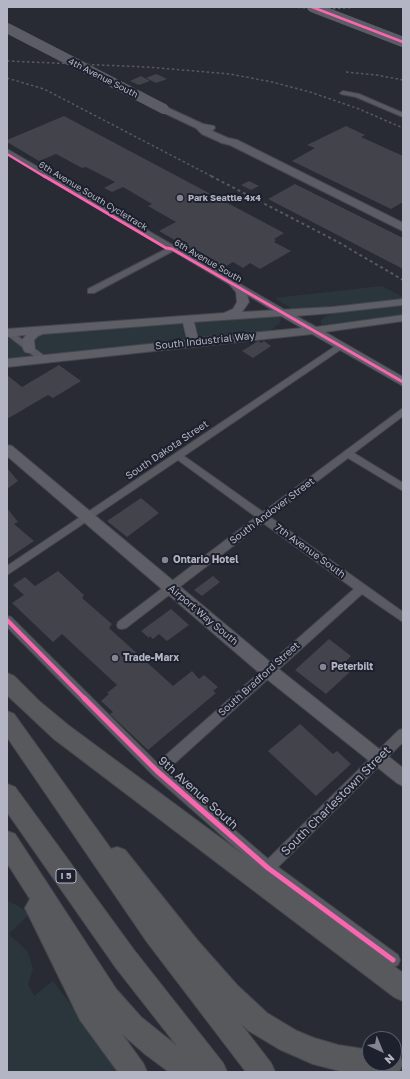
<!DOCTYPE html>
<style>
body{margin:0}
#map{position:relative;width:410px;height:1079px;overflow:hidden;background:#292b34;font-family:"Golos Text",sans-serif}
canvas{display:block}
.frame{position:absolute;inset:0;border:8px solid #b3b5c4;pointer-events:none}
.north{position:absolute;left:362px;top:1031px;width:40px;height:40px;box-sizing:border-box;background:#1d202d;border:1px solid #595c69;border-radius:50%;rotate:136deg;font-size:11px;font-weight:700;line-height:16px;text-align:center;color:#b3b5c4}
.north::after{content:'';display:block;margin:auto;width:14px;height:18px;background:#838592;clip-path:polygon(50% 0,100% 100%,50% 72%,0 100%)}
</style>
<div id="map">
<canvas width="410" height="1079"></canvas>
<div class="frame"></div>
<div class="north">N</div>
</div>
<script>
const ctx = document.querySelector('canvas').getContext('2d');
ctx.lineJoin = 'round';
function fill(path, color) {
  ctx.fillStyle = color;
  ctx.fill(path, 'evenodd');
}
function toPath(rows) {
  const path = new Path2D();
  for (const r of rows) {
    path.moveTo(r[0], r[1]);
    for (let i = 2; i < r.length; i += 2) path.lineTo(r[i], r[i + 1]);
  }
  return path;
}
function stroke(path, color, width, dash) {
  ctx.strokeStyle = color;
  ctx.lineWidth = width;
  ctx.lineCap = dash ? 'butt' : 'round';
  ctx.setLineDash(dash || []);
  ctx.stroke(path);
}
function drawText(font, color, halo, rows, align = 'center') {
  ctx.font = font + ' "Golos Text",sans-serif';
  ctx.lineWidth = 4;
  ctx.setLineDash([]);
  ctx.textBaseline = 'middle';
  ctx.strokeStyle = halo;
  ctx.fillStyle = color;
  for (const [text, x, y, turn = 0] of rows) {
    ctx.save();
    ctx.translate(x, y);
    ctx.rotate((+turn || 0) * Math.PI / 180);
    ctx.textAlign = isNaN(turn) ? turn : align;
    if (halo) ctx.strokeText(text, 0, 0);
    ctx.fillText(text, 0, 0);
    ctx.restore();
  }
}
fill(toPath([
 [382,286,403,297,403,300,322,308,294,310,275,298],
 [403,305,403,315,321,325,321,320,326,316,336,313],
 [276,316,281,319,279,324,269,331,200,337,195,323],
 [178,322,182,324,185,339,183,340,54,355,44,355,36,350,33,345,36,337,41,333],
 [9,338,35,357,7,361,7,341],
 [7,900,30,913,9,934,28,952,33,969,28,984,34,996,53,981,122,1072,7,1072]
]), '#2b363c');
fill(toPath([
 [156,74,159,75,167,79,156,83,146,78],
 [141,76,150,81,139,85,130,81],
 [64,116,284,233,274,239,276,240,274,242,291,251,260,269,250,263,243,268,233,262,223,268,159,231,176,222,148,206,152,204,123,187,112,192,104,188,115,182,86,167,82,168,56,154,39,161,7,142,7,140],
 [346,126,365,135,361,137,403,156,403,202,391,209,292,161,315,148,307,145],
 [249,181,259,186,251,190,241,185],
 [295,184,403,238,403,269,268,199],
 [258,341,261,343,264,341,271,346,253,358,242,351],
 [59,365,81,381,53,398,48,395,7,419,7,375,22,387],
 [7,468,18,481,7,489],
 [141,498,159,513,127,537,107,521],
 [7,508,18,522,14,524,34,541,7,559],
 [58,571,84,595,82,598,112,624,109,628,173,686,192,671,199,679,204,675,218,687,213,691,216,693,148,750,110,714,113,712,101,701,109,694,107,693,117,685,62,634,53,642,12,603,24,595,13,585,25,577,35,586],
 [213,576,220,582,202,596,194,590],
 [171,609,189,625,167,641,159,634,153,639,150,636,149,638,141,631],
 [329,639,351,656,344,663,352,670,326,694,295,670],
 [300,724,333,754,337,751,351,764,316,796,268,751]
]), '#42434b');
const street = toPath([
 [343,91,359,94,403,113,403,117,356,97,341,94,340,93,343,91],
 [7,149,285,310,286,312,282,314,279,314,173,251,94,293,88,293,88,289,168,248,7,154,7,149],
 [7,328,46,357,47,359,46,361,40,361,7,335,7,328],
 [340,343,343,344,344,346,343,348,184,456,263,512,403,408,403,416,354,453,403,483,403,491,348,458,270,517,403,612,403,622,362,594,166,771,268,859,399,730,403,729,403,742,278,867,398,955,400,960,398,965,393,967,388,965,263,872,153,775,7,627,7,616,11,617,157,763,354,589,263,523,126,628,122,629,118,628,117,625,118,622,256,517,178,460,7,575,7,566,340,343]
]);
const secondary = toPath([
 [235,282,239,283,246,291,249,302,242,312,332,307,403,299,403,305,332,313,296,316,316,327,403,315,403,321,325,332,403,377,403,386,312,334,7,367,7,359,187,340,183,323,43,334,38,336,34,340,35,349,33,352,29,353,25,352,23,349,22,340,26,335,7,337,7,329,224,313,233,309,237,302,236,292,230,285,235,282],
 [281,316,302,328,198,338,194,322,281,316],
 [7,445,12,446,275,666,403,768,403,786,397,783,263,676,7,456,7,445]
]);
const primary = toPath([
 [164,106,203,124,214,126,215,128,212,131,228,138,237,140,403,223,403,231,230,145,222,143,202,134,196,128,160,111,159,109,160,107,164,106]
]);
const highway = toPath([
 [7,673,14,676,39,701,68,725,403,973,403,1001,394,997,54,739,7,695,7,673],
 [7,711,14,714,111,849,117,847,125,850,198,941,237,985,267,1013,297,1031,314,1038,338,1045,370,1050,370,1063,394,1063,394,1052,399,1054,403,1063,399,1072,344,1072,313,1064,279,1049,249,1031,241,1024,271,1063,275,1072,246,1072,147,942,7,737,7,711],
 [7,784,15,787,134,950,223,1063,227,1072,169,1072,145,1054,122,1034,143,1063,147,1072,118,1072,80,1020,29,916,25,908,30,899,7,863,7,831,15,834,116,989,141,1017,177,1046,116,968,7,812,7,784]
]);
stroke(street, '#45464d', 2);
stroke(secondary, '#45464d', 2);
stroke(primary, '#474851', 2);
stroke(highway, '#46474f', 2);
fill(street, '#595a62');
fill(secondary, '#5d5e66');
fill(primary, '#5b5c64');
fill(highway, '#58595c');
stroke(toPath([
 [288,7,328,9,361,7],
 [7,61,147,67,230,74,272,82,310,92,359,109,403,128],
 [346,72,377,75,403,80],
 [7,78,44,89,213,177]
]), '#585960', 1.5, [2.5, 2.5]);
stroke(toPath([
 [211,176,338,242,403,280]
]), '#585960', 2, [3, 3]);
const primaryBridge = toPath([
 [312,7,403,42],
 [7,28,164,109]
]);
stroke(primaryBridge, '#474851', 10, []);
stroke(primaryBridge, '#5b5c64', 10);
stroke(toPath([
 [312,7,403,42],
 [7,154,45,177]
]), '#f766af', 2.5);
stroke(toPath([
 [44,176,166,248,172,249,403,382]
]), '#f766af', 3);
stroke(toPath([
 [7,620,85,699]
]), '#f766af', 4);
stroke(toPath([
 [84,698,157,771,268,868,393,960]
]), '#f766af', 5);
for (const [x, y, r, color] of [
 [180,198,4,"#838592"],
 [165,560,4,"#838592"],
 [115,658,4,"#838592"],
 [323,667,4,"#838592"]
]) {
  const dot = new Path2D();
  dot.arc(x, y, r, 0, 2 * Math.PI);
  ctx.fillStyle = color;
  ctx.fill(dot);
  stroke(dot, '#1d202d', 1.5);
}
drawText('9px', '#b3b5c4', '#1d202d', [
 ["4th Avenue South",103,78,27],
 ["6th Avenue South Cycletrack",93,196,31],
 ["6th Avenue South",208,261,30]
]);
drawText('bold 9px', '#b3b5c4', '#1d202d', [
 ["Park Seattle 4x4",188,198]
], 'left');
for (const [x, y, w] of [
 [66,876,20]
]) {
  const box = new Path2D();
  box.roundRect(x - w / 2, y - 7, w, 14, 3);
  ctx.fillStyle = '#1d202d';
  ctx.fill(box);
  stroke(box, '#b3b5c4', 1);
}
drawText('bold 9px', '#b3b5c4', null, [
 ["I 5",66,876]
]);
drawText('10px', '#b3b5c4', '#1d202d', [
 ["South Industrial Way",205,341,-6],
 ["South Dakota Street",167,450,-34],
 ["South Andover Street",272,511,-37],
 ["7th Avenue South",310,551,36],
 ["Airport Way South",203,615,40],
 ["South Bradford Street",259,679,-42]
]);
drawText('bold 10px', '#b3b5c4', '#1d202d', [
 ["Ontario Hotel",173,560],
 ["Trade-Marx",123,658],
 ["Peterbilt",331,667]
], 'left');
drawText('12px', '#b3b5c4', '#1d202d', [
 ["9th Avenue South",198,793,42],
 ["South Charlestown Street",336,801,-45]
]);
</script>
